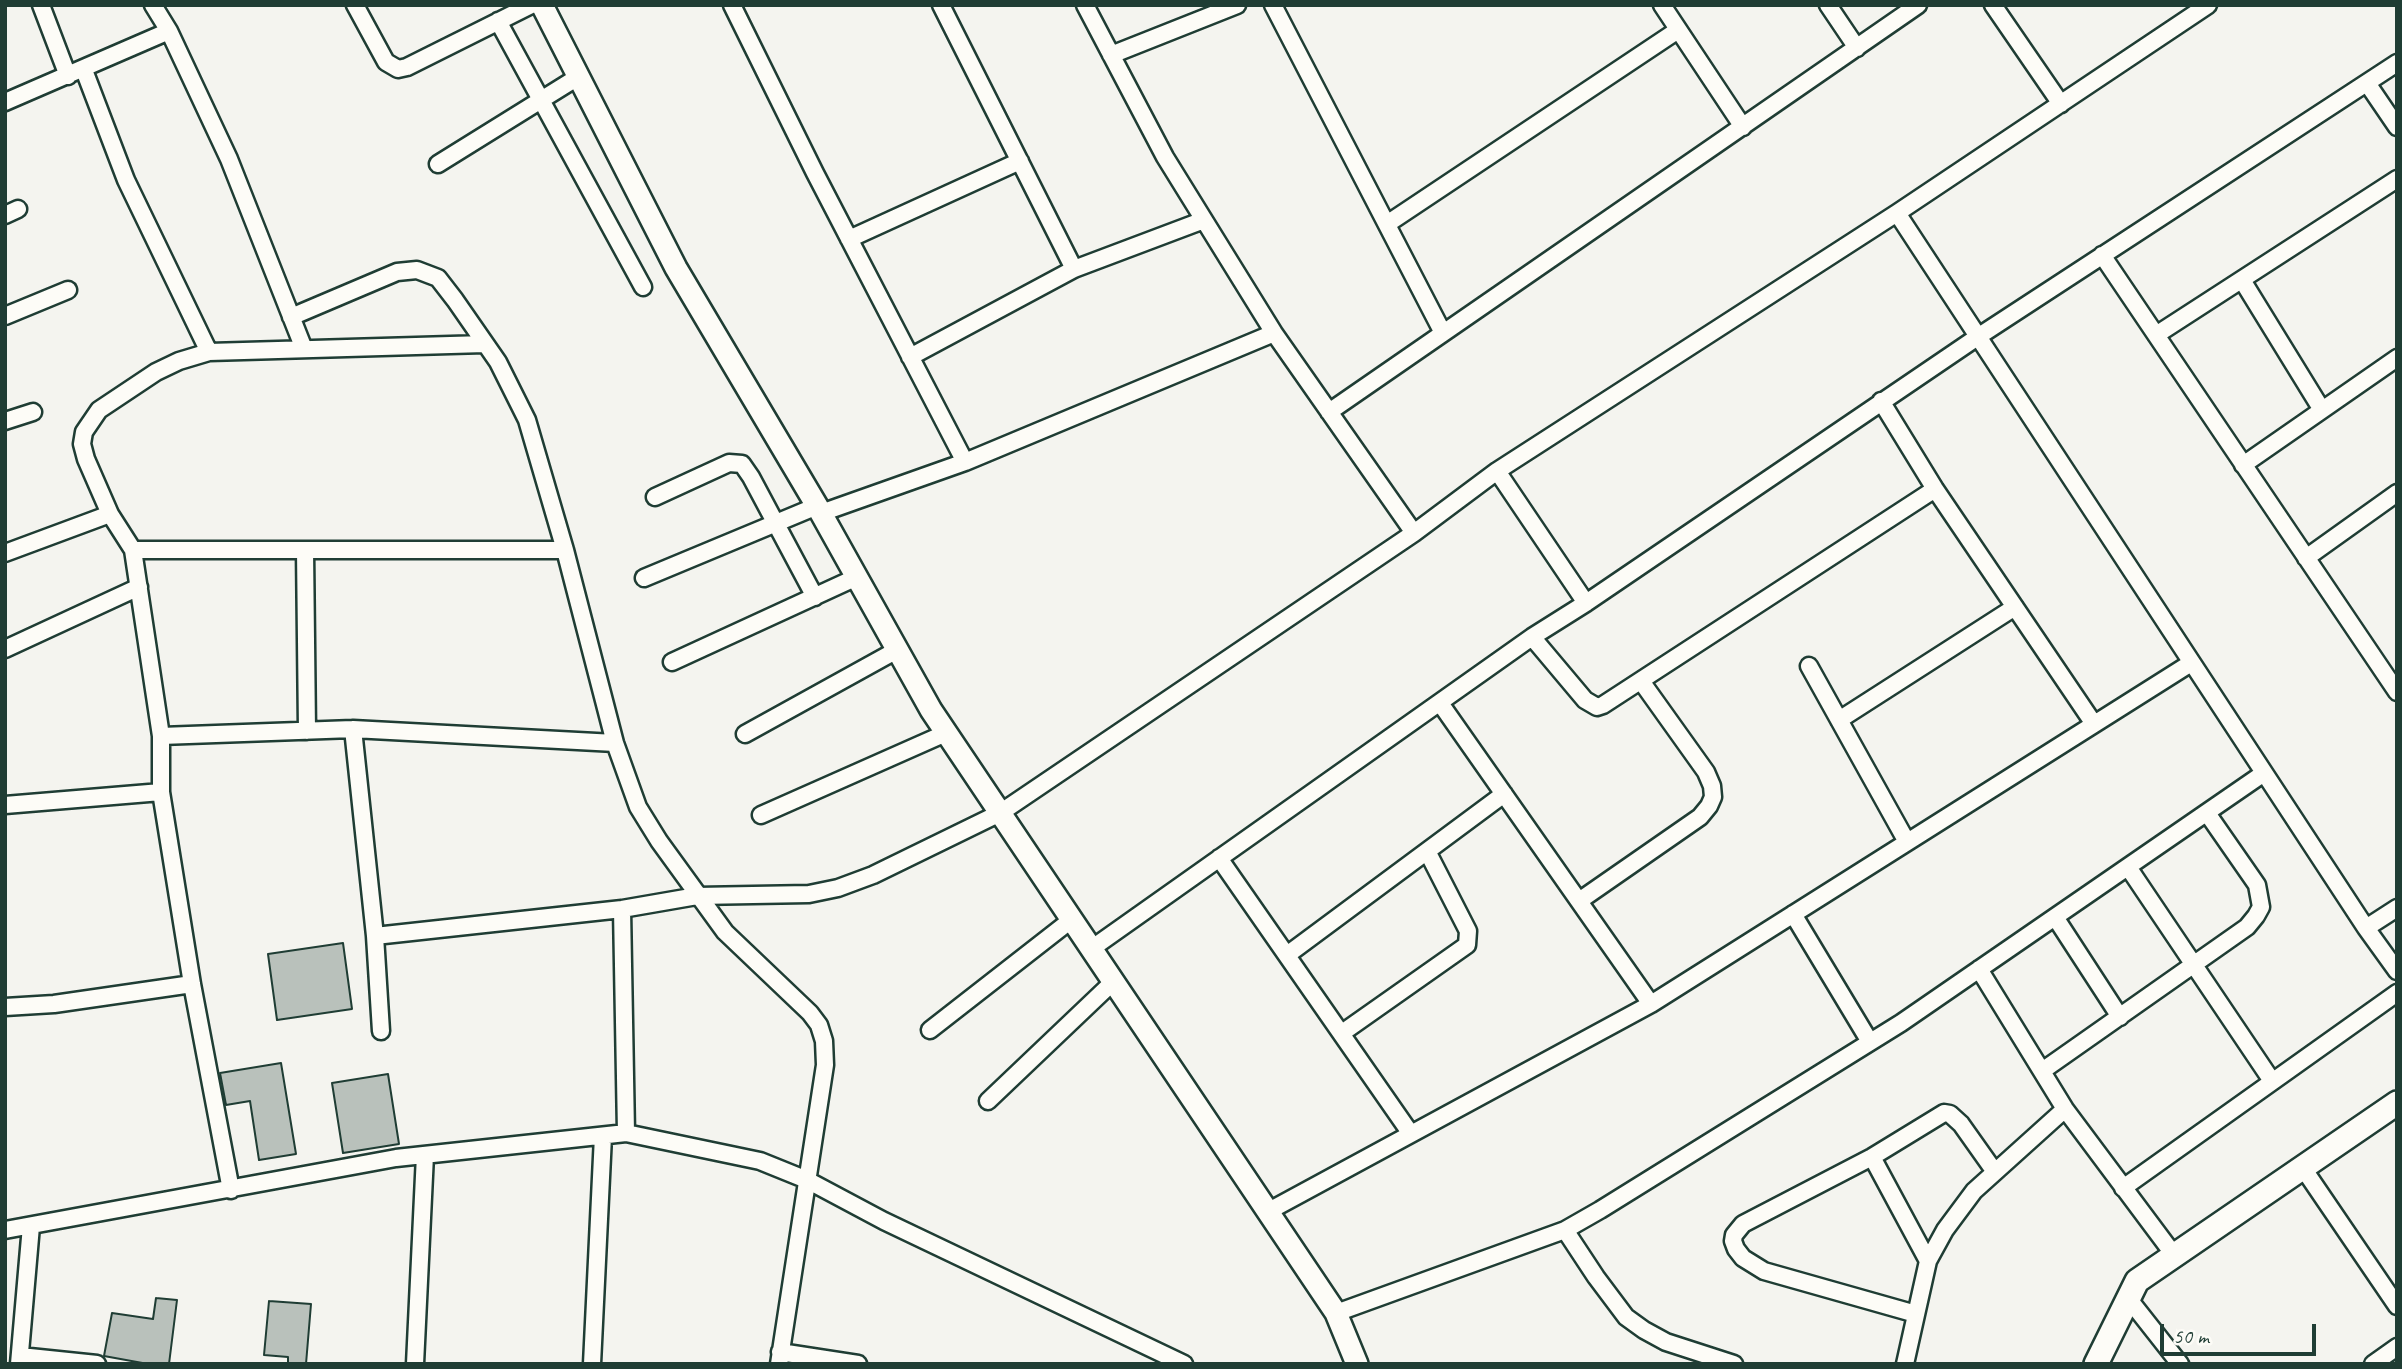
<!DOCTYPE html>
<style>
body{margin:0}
#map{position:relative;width:2402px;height:1369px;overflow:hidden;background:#f4f4ef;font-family:Caveat,sans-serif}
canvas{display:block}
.frame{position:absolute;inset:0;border:7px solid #1f3d34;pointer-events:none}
.scale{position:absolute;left:2160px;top:1324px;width:156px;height:32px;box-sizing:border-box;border:4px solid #1f3d34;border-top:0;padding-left:9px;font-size:21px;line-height:24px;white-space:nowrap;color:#1f3d34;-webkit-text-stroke:5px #fdfcf7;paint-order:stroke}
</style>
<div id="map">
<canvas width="2402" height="1369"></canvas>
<div class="frame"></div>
<div class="scale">50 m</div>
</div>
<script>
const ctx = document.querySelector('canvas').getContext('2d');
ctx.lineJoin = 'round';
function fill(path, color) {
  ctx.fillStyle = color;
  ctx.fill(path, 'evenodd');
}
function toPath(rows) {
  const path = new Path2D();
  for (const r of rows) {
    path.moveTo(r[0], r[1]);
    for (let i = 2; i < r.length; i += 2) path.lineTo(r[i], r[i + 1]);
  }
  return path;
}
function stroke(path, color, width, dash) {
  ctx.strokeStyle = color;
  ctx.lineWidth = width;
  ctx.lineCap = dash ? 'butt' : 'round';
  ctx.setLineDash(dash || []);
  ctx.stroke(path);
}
const building = toPath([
 [343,943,352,1009,277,1020,268,954,343,943],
 [281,1063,296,1154,259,1160,250,1101,226,1105,220,1073,281,1063],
 [388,1074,399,1144,343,1153,332,1083,388,1074],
 [156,1298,177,1300,169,1364,148,1364,104,1356,112,1313,153,1319,156,1298],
 [269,1301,311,1304,306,1364,288,1364,288,1357,264,1355,269,1301]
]);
fill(building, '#b9c1bb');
stroke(building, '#1f3d34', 2);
const minor = toPath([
 [41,5,68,76],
 [153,5,169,31,229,159,304,349],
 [355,5,386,62,398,69,407,67,531,5],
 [732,5,815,173,965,462],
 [941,5,1074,269],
 [1085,5,1165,157,1274,333,1414,533],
 [1273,5,1443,333],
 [1662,5,1743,127],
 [1828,5,1857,48],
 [1993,5,2061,104],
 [498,21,643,287],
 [1111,55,1237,5],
 [84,70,126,180,209,352],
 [2367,83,2397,127],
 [5,102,169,31],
 [438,164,578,77],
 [1897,213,2366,928,2397,908],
 [5,215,18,209],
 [1387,224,1678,30],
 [849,239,1020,161],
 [2102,255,2397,692],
 [2242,280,2322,410],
 [5,316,68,290],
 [291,317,397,272,417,270,438,278,455,300,498,362,527,420,565,550,615,743,638,807,659,841,725,932,810,1013,819,1025,824,1041,825,1065,779,1364],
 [2156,335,2397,179],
 [910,357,1074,269,1204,220],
 [1881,401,1935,489,2094,724],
 [1329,412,1918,5],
 [5,421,33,412],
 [2243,465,2397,358],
 [1497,471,1586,603],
 [655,497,729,463,742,464,751,477,815,597],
 [821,513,965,462,1274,333],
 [133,550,110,514,86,459,82,444,84,432,99,410,156,372,179,361,209,352,485,344],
 [305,550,307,731],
 [5,553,110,514],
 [2306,558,2397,493],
 [644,578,817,506],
 [1532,637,1585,700,1597,707,1603,705,1935,489],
 [5,649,139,587],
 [672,662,857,577],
 [1809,666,1907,842],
 [1440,703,1651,1004],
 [1839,720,2015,607],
 [353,729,375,936,381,1031],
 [745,734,897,650],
 [161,736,353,729,615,743],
 [5,805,161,792],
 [761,815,946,733],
 [1219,858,1411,1134],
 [2128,867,2272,1081],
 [1579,901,1700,817,1709,806,1713,797,1712,786,1706,772,1641,681],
 [622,909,626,1133],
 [1793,914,1870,1042],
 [2055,917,2120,1017],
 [2366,928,2397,971],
 [375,936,622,909,697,896,809,894,838,888,873,875,1000,813,1414,533,1497,471,1897,213,2208,5],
 [1091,949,1532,637,1586,603,1976,338,2397,63],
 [1287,955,1504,794],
 [1979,969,2065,1109,2174,1255],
 [5,1007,54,1004,192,984],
 [930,1030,1071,920],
 [1342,1033,1467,945,1468,931,1427,851],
 [2042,1071,2247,927,2256,916,2261,907,2257,885,2207,813],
 [988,1101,1113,982],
 [1872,1157,1928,1261],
 [2303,1168,2397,1306],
 [2123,1188,2397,993],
 [231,1190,192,984,161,792,161,736,133,550,565,550],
 [1267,1212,1651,1004,2191,663],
 [5,1230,396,1158,626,1133,760,1161,807,1180,884,1221,1184,1364],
 [1565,1230,1596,1277,1626,1317,1644,1330,1666,1342,1734,1364],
 [2128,1298,2180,1364],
 [1336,1313,1565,1230,1600,1210,1901,1023,2264,773],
 [1916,1314,1764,1271,1743,1258,1736,1249,1733,1241,1734,1235,1743,1224,1872,1157,1944,1113,1950,1114,1961,1124,1995,1172],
 [780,1352,858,1364],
 [20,1356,97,1364],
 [19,1364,31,1226],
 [415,1364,425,1155],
 [592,1364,603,1136],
 [1905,1364,1928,1261,1945,1230,1974,1191,2065,1109],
 [2373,1364,2397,1347]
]);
const tertiary = toPath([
 [542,5,676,268,817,506,931,710,1336,1313,1357,1364]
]);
const secondary = toPath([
 [2096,1364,2137,1281,2397,1103]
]);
stroke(minor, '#1f3d34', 21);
stroke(tertiary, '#1f3d34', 26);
stroke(secondary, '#1f3d34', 28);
stroke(minor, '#fdfcf7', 16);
stroke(tertiary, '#fdfcf7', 21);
stroke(secondary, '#fdfcf7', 23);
</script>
